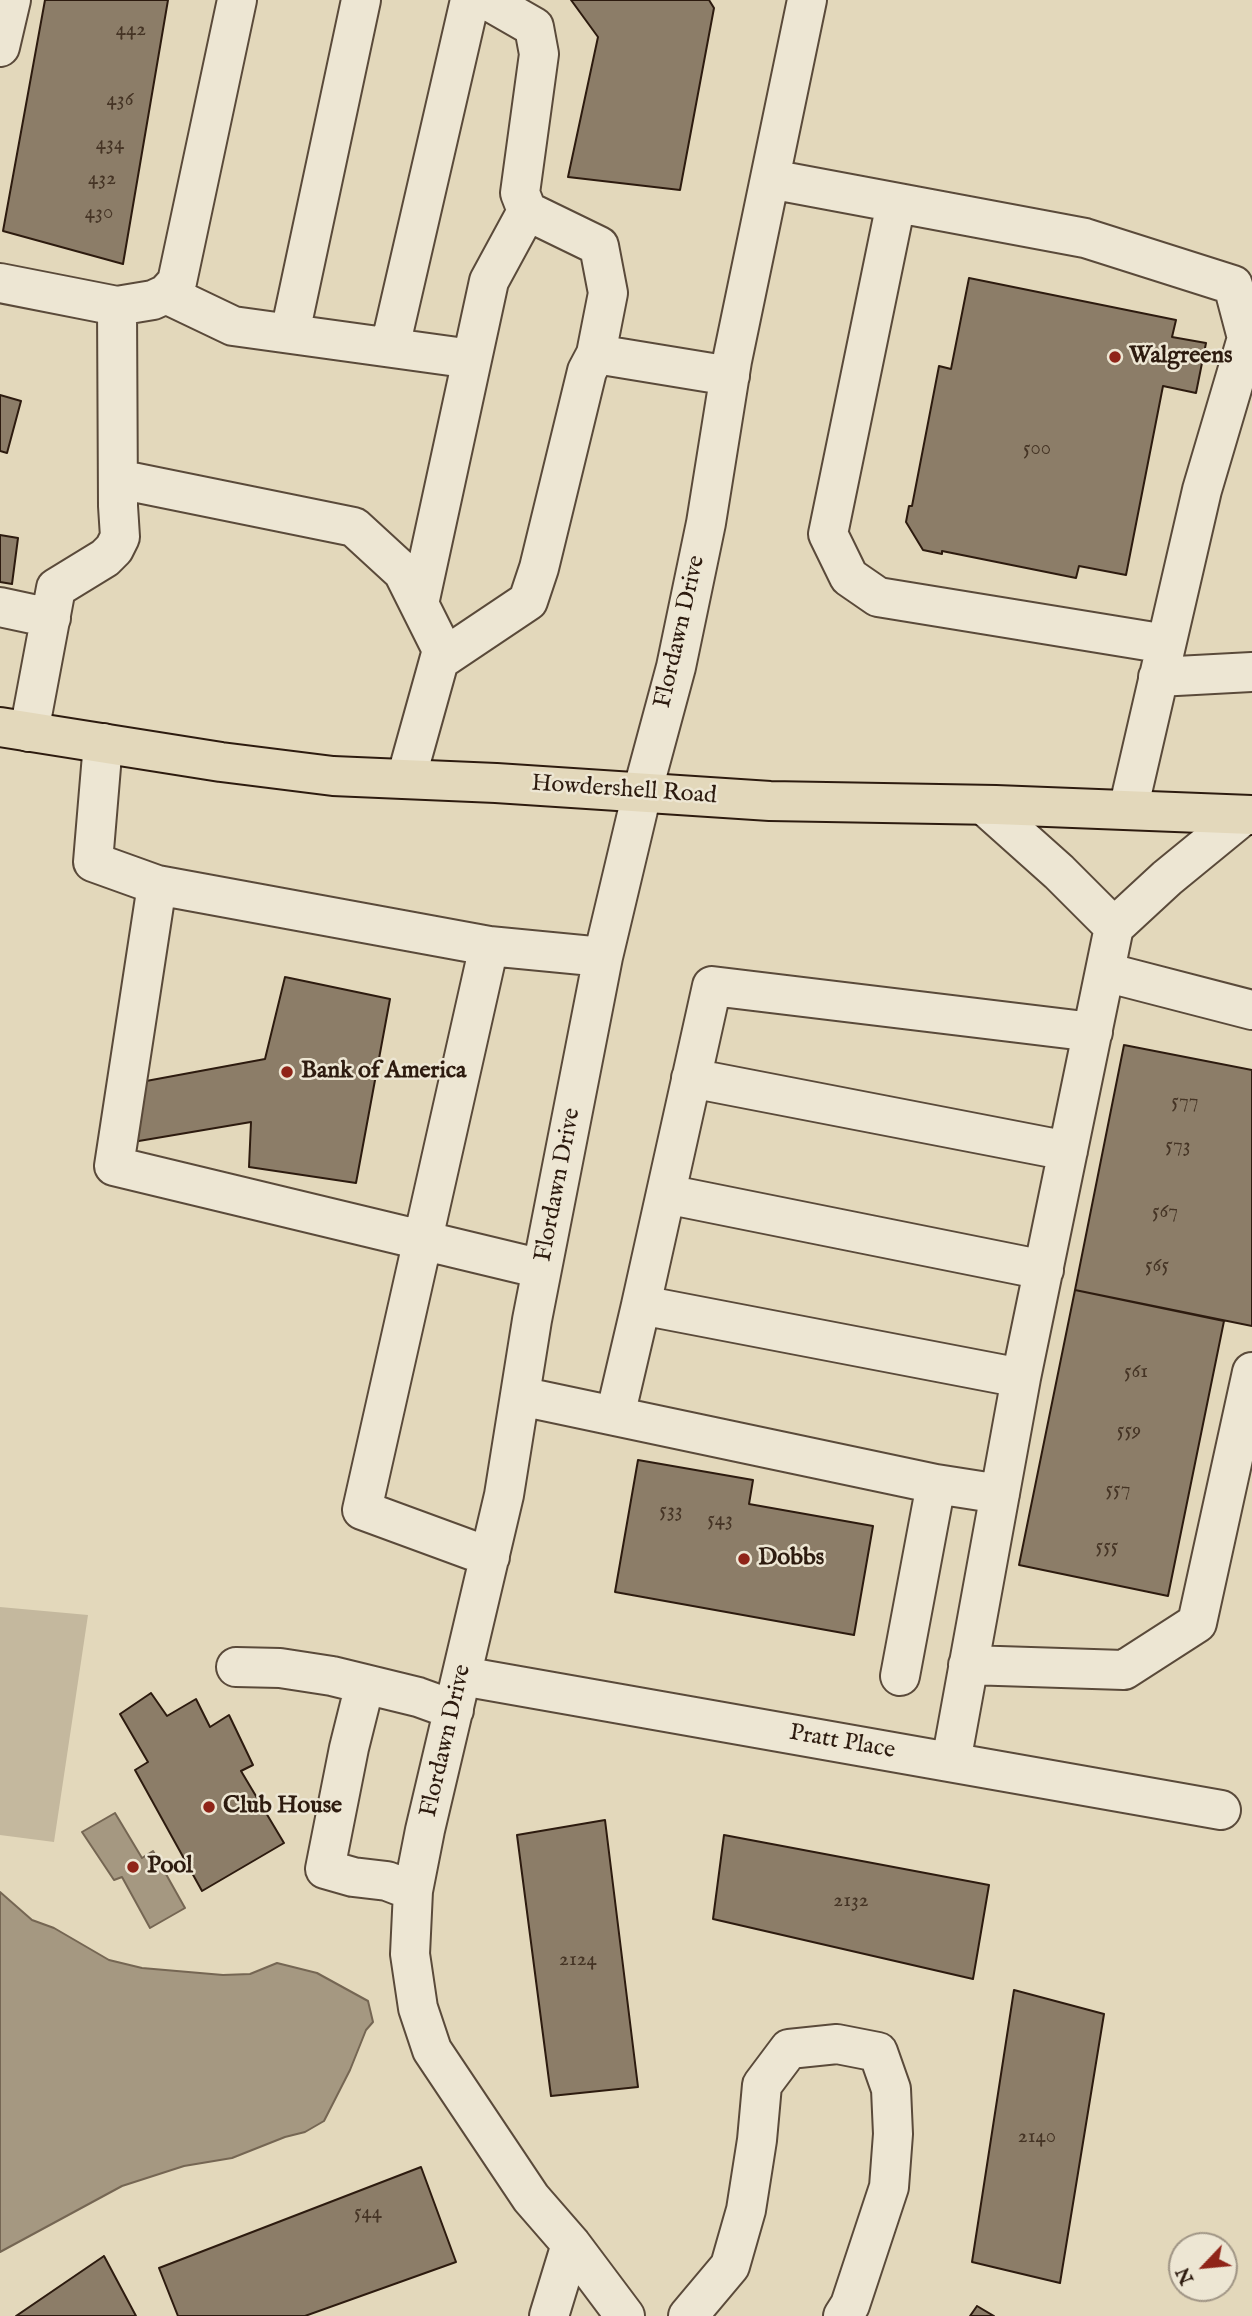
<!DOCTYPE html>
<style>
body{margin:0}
#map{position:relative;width:1252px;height:2316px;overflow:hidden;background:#e3d8bb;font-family:"IM FELL English",serif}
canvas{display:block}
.north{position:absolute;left:1168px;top:2232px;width:70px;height:70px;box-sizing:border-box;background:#ede6d3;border:2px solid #a09585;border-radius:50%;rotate:244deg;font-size:19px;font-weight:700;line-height:28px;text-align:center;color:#2d1b0f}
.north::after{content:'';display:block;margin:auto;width:24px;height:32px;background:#8f2418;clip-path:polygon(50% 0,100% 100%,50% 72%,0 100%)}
</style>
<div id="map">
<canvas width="1252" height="2316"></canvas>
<div class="north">N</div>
</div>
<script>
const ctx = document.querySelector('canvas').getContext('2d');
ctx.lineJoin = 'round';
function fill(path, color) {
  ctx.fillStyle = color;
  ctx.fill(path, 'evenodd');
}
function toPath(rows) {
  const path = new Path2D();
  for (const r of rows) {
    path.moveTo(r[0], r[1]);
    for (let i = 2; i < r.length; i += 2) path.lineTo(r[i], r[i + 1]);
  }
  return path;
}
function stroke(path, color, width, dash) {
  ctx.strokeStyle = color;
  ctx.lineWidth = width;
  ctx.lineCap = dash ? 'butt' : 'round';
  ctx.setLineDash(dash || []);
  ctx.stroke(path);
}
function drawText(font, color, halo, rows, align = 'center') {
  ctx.font = font + ' "IM FELL English",serif';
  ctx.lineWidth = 5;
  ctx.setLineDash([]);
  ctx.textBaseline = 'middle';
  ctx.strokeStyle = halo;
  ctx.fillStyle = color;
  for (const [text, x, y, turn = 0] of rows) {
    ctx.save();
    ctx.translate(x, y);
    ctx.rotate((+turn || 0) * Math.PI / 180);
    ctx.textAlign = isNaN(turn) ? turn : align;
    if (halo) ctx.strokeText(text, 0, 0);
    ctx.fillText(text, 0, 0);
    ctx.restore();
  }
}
fill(toPath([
 [0,1607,88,1615,54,1842,0,1835]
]), '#c4b89e');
const water = toPath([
 [115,1813,142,1858,153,1851,185,1908,150,1928,122,1877,114,1880,82,1832,115,1813],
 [0,1892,32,1920,54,1928,109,1960,142,1968,223,1975,250,1974,277,1963,317,1973,368,2001,373,2022,366,2030,350,2070,324,2121,305,2132,285,2137,232,2158,184,2166,122,2186,0,2252,0,1892]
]);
fill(water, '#a59881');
stroke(water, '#756653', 2);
const building = toPath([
 [45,0,168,0,123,264,3,231,45,0],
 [571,0,709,0,714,8,680,190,568,177,598,37,571,0],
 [969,278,1176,320,1172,337,1206,343,1196,393,1163,386,1126,575,1079,566,1076,578,942,551,942,554,923,550,906,522,909,506,912,506,939,366,951,369,969,278],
 [0,395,21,401,7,453,0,451,0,395],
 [0,535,18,538,12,584,0,582,0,535],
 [285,977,390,999,356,1183,249,1167,251,1122,127,1143,130,1084,265,1059,285,977],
 [1124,1045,1252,1070,1252,1326,1075,1290,1124,1045],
 [1075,1290,1224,1321,1168,1596,1019,1565,1075,1290],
 [638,1460,753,1480,749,1504,873,1526,854,1635,615,1592,638,1460],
 [151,1693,167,1716,196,1699,210,1727,229,1715,253,1765,241,1771,284,1843,202,1891,135,1770,148,1762,120,1714,151,1693],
 [605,1820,638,2087,551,2096,517,1835,605,1820],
 [724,1835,989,1885,973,1979,713,1919,724,1835],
 [1014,1990,1104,2014,1060,2283,972,2262,1014,1990],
 [421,2167,456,2262,305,2316,178,2316,159,2268,421,2167],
 [104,2256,136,2316,16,2316,104,2256],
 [977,2306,994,2316,970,2316,977,2306]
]);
fill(building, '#8c7d68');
stroke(building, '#2d1b0f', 2);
const minor = toPath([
 [487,0,534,27,539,54,520,193,527,211,599,246,608,293,596,354],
 [0,47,11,0],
 [770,179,1085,238,1233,285,1247,338,1202,490,1128,810],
 [896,203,828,534,849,577,878,597,1166,644],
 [0,283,117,306,118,506,120,537,114,549,105,558,56,588,29,732],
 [166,294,233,326,472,359],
 [117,306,153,300,166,294,177,282,237,0],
 [290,333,361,0],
 [390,347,470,0],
 [118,479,354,527,403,572,442,650,406,779],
 [419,604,489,281,527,211],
 [0,607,51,618],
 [440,660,528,601,539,568,587,371,596,354,730,376],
 [1158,677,1252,672],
 [103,743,93,862,157,885,114,1166,542,1269],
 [984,805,1059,872,1114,927,1167,878,1244,815],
 [157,885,489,946,362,1510,490,1557],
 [489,946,603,957],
 [1105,972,1252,1010],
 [691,1078,1068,1151],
 [666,1194,1044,1270],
 [641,1305,712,986,1093,1032],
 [520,1396,936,1484,900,1676],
 [615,1416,641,1305,1021,1378],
 [936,1484,1000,1494],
 [968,1665,1124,1670,1197,1623,1252,1372],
 [236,1667,280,1668,332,1676,418,1697,454,1710],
 [462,1676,1221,1810],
 [365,1684,349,1748,325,1869,353,1877,387,1881,413,1891],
 [951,1762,1021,1378,1114,927],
 [549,2316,571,2244],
 [625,2316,571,2244,531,2198,432,2050,418,2008,410,1954,413,1891,425,1830,504,1495,532,1320,603,957,642,793,676,667,706,523,732,361,807,0],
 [688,2316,730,2266,746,2210,757,2140,762,2085,789,2049,837,2044,878,2052,891,2089,893,2134,889,2187,850,2305,843,2316]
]);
const major = toPath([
 [0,727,221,762,333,776,496,783,770,801,996,805,1252,815]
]);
stroke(minor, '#5a4a3a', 42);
stroke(major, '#2d1b0f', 42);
stroke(minor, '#ede6d3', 38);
stroke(major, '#e3d8bb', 38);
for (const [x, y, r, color] of [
 [1115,357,7,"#8f2418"],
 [287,1072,7,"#8f2418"],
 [744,1559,7,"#8f2418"],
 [209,1807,7,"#8f2418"],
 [133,1867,7,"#8f2418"]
]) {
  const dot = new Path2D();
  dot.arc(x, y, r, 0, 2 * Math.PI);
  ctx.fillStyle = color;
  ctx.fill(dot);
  stroke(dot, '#ede6d3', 2.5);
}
drawText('21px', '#453425', null, [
 ["442",131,31],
 ["436",120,101],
 ["434",110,145],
 ["432",102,180],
 ["430",99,214],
 ["500",1037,450],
 ["577",1185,1103],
 ["573",1178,1147],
 ["567",1165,1213],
 ["565",1157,1267],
 ["561",1136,1373],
 ["559",1129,1432],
 ["557",1118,1491],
 ["533",671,1512],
 ["543",720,1521],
 ["555",1107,1548],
 ["2132",851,1902],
 ["2124",578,1961],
 ["2140",1037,2138],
 ["544",368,2214]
]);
drawText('bold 24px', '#2d1b0f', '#ede6d3', [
 ["Walgreens",1129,357],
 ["Bank of America",301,1072],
 ["Dobbs",758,1559],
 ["Club House",223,1807],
 ["Pool",147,1867]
], 'left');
drawText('24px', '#2d1b0f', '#ede6d3', [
 ["Flordawn Drive",681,632,-77],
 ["Howdershell Road",624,791,4],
 ["Flordawn Drive",559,1185,-79],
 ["Flordawn Drive",447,1741,-77],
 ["Pratt Place",842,1743,10]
]);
</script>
